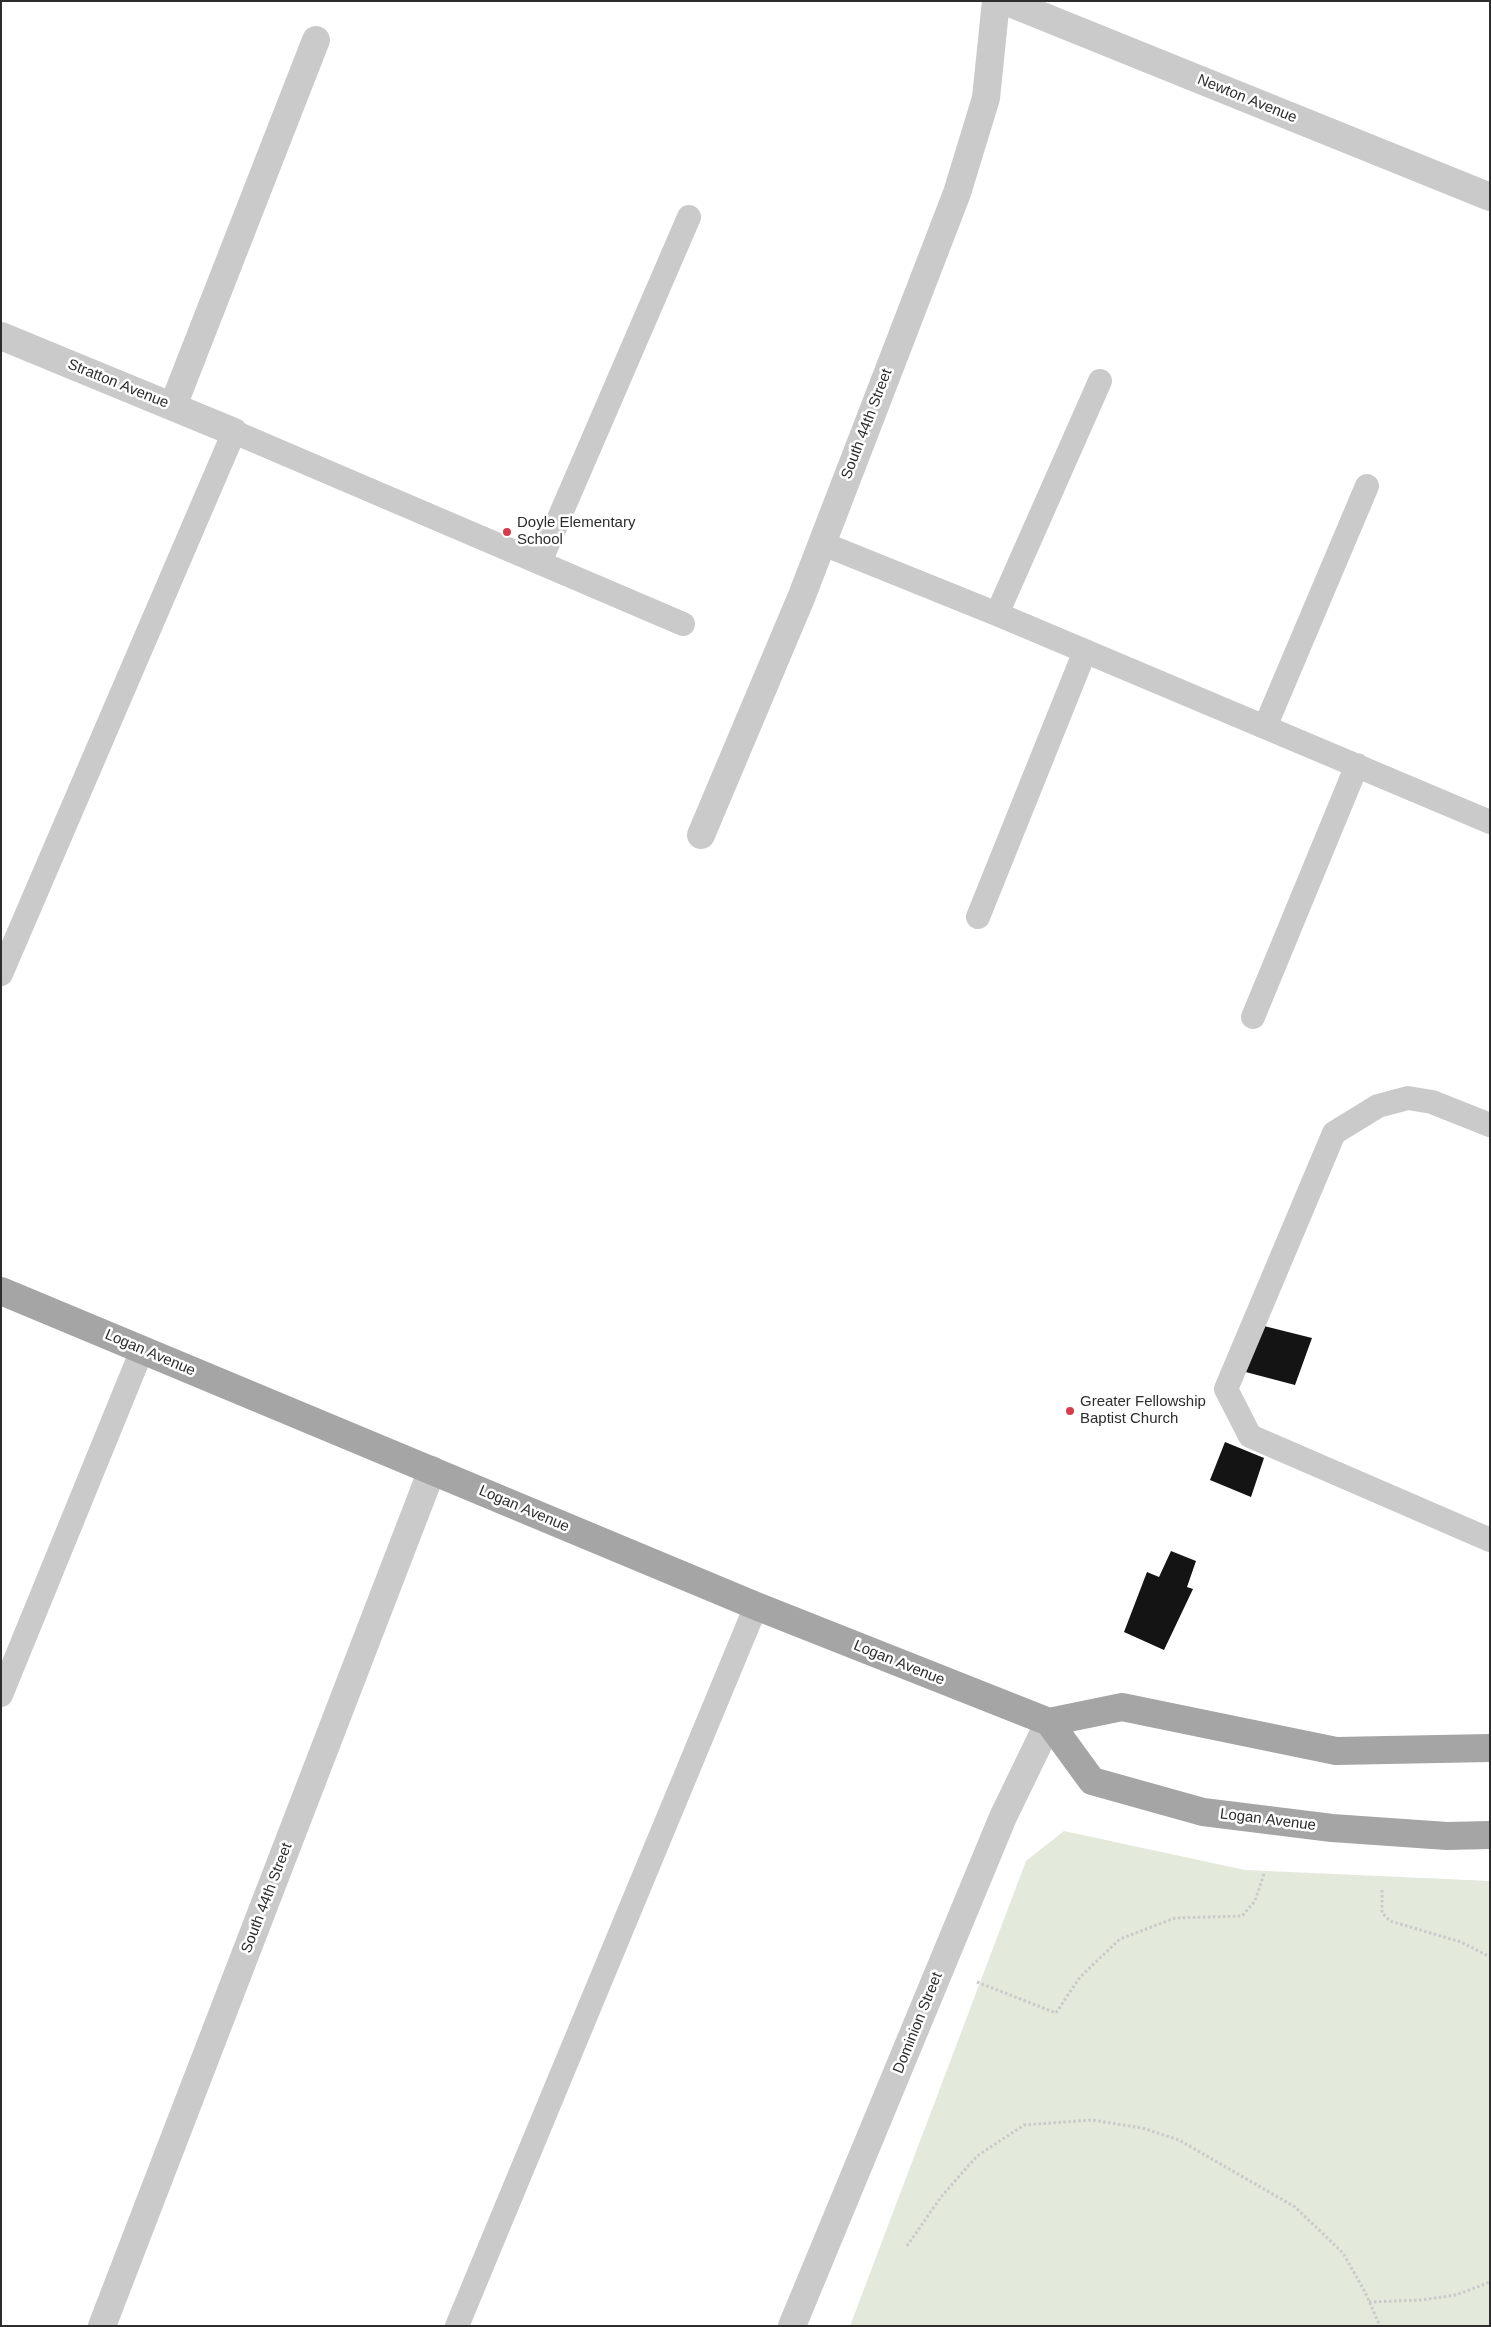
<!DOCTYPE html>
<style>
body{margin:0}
#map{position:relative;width:1491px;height:2327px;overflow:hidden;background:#fff;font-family:Arial,sans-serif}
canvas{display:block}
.frame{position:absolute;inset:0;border:2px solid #2d2d2d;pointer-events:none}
</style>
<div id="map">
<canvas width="1491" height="2327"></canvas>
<div class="frame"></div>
</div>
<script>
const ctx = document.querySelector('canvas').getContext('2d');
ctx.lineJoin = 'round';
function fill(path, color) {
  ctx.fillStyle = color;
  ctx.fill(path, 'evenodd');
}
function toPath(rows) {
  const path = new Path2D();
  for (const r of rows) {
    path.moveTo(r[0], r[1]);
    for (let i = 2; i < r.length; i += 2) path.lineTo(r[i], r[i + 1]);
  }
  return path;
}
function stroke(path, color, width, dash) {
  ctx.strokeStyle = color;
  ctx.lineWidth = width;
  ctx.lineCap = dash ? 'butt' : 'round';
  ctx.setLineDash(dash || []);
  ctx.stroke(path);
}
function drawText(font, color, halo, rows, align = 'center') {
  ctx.font = font + ' Arial,sans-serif';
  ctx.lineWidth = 5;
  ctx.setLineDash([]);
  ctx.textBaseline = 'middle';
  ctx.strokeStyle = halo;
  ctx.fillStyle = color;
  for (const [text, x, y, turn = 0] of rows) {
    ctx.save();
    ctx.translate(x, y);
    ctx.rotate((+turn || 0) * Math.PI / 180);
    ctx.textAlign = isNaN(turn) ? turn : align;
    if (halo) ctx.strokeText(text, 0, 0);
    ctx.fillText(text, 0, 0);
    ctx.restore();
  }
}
fill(toPath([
 [1064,1831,1245,1870,1490,1881,1490,2326,850,2326,1026,1861]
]), '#e3e9db');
fill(toPath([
 [1256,1324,1312,1338,1295,1385,1238,1370],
 [1225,1442,1264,1458,1251,1497,1210,1480],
 [1171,1551,1196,1561,1187,1587,1193,1589,1164,1650,1124,1632,1147,1572,1159,1577]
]), '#141414');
stroke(toPath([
 [1382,1890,1382,1913,1390,1921,1461,1942,1490,1957],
 [977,1982,1056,2013,1080,1977,1120,1939,1175,1918,1242,1916,1255,1901,1264,1874],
 [907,2246,941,2197,977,2156,1024,2125,1092,2120,1142,2128,1179,2140,1295,2207,1343,2253,1365,2292,1380,2326],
 [1369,2302,1421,2300,1456,2295,1490,2282]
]), '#cacaca', 3, [2.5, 2.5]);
stroke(toPath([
 [821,543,997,614,1490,822],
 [540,562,689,217],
 [997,614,1100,381],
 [1265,727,1367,486],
 [978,917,1085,651],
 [1,974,234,432,683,624],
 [1253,1017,1357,765],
 [1490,1125,1432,1102,1408,1098,1378,1106,1334,1133,1226,1389,1250,1436,1490,1540],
 [1,1695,142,1350],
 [457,2326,756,1606]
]), '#cacaca', 24);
stroke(toPath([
 [1005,1,1490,197],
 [1,336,234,432],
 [173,406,316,40],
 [701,835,801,598,957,193,986,98,996,1],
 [102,2326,432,1470],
 [792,2326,1003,1817,1049,1722]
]), '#cacaca', 28);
stroke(toPath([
 [1,1291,756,1606,1049,1722,1092,1781,1203,1812,1332,1828,1447,1836,1490,1835],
 [1049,1722,1122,1707,1336,1751,1490,1748]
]), '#a5a5a5', 28);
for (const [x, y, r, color] of [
 [507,532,5,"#d63d4a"],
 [1070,1411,5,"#d63d4a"]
]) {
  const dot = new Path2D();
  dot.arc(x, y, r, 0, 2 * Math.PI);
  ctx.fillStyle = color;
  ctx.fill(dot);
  stroke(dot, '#fff', 2);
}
drawText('15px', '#2d2d2d', '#fff', [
 ["Newton Avenue",1247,99,22],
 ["Stratton Avenue",118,384,22],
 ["South 44th Street",867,424,-69],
 ["Logan Avenue",150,1353,23],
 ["Logan Avenue",524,1509,23],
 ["Logan Avenue",899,1663,22],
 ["Logan Avenue",1268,1820,7],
 ["South 44th Street",267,1898,-69],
 ["Dominion Street",918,2023,-68]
]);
drawText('15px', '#2d2d2d', '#fff', [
 ["Doyle Elementary",517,523],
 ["School",517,540],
 ["Greater Fellowship",1080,1402],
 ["Baptist Church",1080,1419]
], 'left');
</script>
